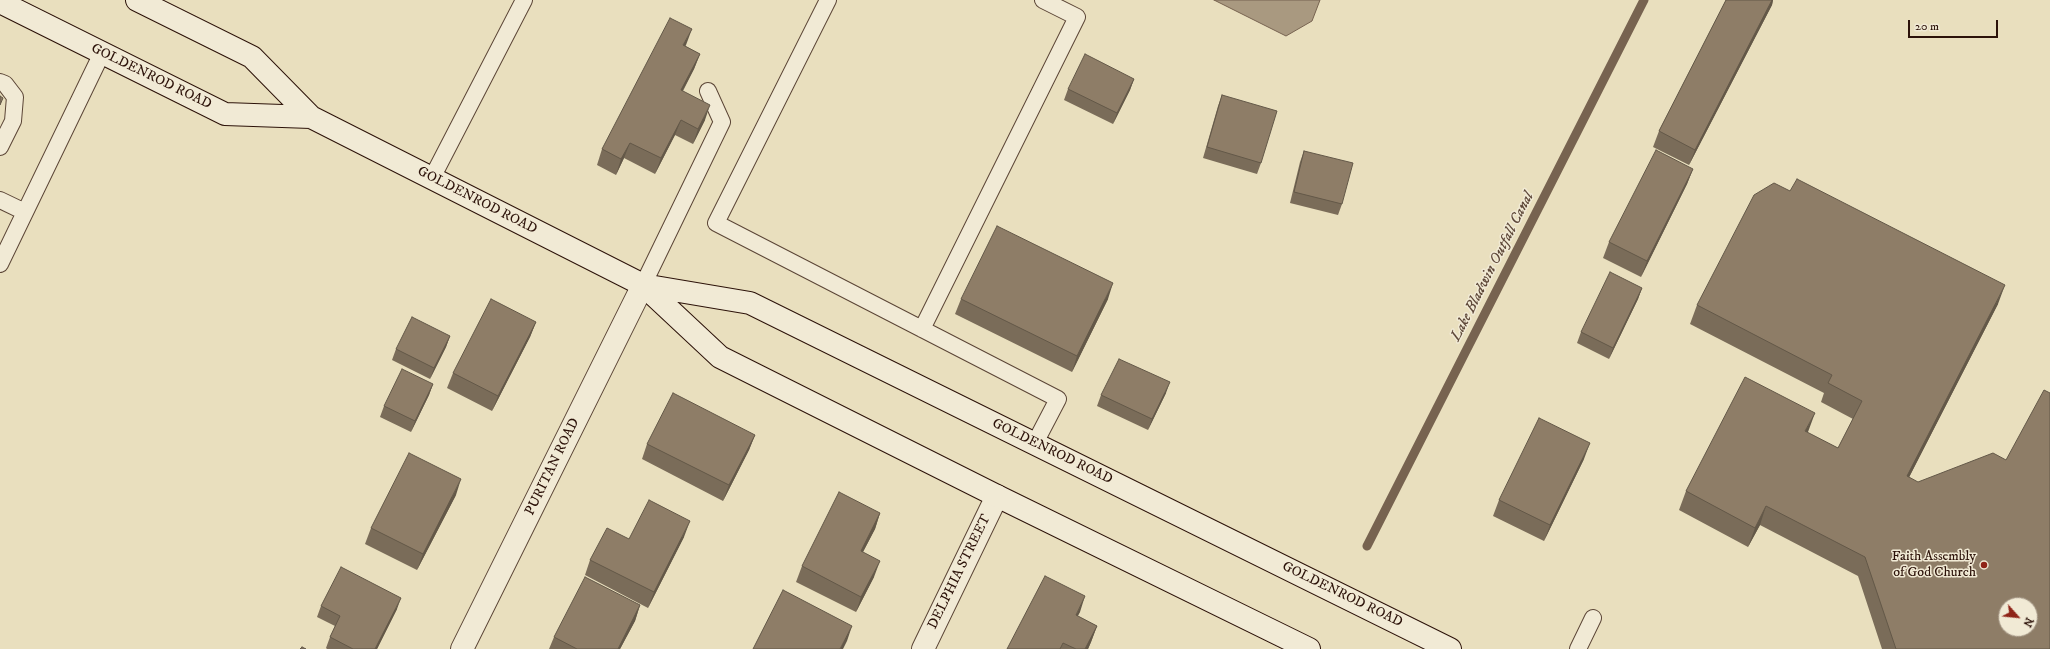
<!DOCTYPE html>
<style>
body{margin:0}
#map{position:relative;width:2050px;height:649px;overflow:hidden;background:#e9dfbe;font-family:"IM FELL DW Pica",serif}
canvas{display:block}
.north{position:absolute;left:1998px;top:597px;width:40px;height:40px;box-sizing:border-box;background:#f1ead5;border:1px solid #a29483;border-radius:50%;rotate:117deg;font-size:11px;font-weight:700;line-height:16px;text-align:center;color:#2c1209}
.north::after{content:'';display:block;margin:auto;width:14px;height:18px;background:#8f2418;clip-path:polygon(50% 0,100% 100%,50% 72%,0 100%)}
.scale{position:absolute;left:1908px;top:20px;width:90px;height:18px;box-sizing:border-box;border:2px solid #2c1209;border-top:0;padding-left:5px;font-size:12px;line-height:14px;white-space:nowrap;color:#2c1209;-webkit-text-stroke:3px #f1ead5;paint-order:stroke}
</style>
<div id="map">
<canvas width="2050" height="649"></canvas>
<div class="north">N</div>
<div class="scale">20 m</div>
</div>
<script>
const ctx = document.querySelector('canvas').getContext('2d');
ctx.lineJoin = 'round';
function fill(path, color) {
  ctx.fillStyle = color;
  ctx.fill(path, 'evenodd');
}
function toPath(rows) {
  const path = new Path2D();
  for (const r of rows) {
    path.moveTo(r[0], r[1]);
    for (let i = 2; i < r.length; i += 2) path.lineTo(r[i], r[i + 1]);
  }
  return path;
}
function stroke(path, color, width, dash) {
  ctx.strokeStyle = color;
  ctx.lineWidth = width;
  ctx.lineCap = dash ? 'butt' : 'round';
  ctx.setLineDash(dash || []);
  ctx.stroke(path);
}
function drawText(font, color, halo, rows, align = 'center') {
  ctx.font = font + ' "IM FELL DW Pica",serif';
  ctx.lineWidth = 3;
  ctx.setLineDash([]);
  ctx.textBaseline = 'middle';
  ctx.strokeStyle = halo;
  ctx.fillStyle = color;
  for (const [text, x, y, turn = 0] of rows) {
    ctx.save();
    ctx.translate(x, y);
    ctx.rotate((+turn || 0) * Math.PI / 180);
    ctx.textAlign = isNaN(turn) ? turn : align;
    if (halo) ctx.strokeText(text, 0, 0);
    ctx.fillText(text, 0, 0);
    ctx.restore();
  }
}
const water = toPath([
 [1214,0,1320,0,1312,21,1286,36,1214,0]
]);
fill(water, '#a99980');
stroke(water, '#776350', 1);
stroke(toPath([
 [1367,546,1644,0]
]), '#776350', 9);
const lane = toPath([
 [828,0,716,223,1058,399,1035,443],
 [0,82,5,84,15,97,13,121,0,147],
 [432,178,524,0],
 [0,200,25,212],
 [0,264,102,53],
 [643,285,722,122,708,91],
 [922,329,1077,17,1043,0],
 [1578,649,1593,618]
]);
const street = toPath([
 [462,649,643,285],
 [923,649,997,496]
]);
const secondary = toPath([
 [137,0,252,57,311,117,643,285,720,357,997,496,1309,649],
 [0,2,225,114,311,117],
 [643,285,750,303,1450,649]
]);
stroke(lane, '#5b4536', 18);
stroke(street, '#5b4536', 24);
stroke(secondary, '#2c1209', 24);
stroke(lane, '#f1ead5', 16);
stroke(street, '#f1ead5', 22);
stroke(secondary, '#f1ead5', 22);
fill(toPath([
 [1726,0,1773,0,1772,5,1689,165,1653,147,1659,131],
 [685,46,700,54,694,69,683,91,705,120,693,144,675,135,655,174,624,158,616,175,597,165,602,149],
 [1134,79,1130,90,1113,124,1064,100,1068,89],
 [1222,95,1261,163,1257,174,1203,158,1218,106],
 [1304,151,1342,204,1338,215,1290,203,1300,162],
 [1693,169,1687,184,1641,277,1603,258,1609,242],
 [1642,288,1638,299,1609,359,1577,343,1581,332],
 [961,299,1108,299,1072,372,955,314],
 [1998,304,1909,477,2050,649,1882,649,1858,576,1760,525,1748,547,1679,510,1686,491,1808,433,1838,448,1853,419,1821,402,1824,393,1690,324,1697,305],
 [536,322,530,337,492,411,447,388,453,373],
 [450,336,446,347,430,379,392,360,396,349],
 [433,384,429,395,411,432,380,417,384,406],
 [1166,393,1148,430,1097,406,1101,395],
 [755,435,749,450,723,501,642,459,647,444],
 [1584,459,1544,541,1493,516,1499,500],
 [456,495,417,570,365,544,371,528],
 [880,513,875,529,863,552,874,577,856,612,796,582,802,566],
 [684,537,648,608,585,575,590,560,629,539],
 [640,605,635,621,620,649,549,649,554,637],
 [321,606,397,609,377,649,327,649,326,648,330,637,335,626,317,617],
 [1080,612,1077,616,1097,626,1091,642,1088,649,1007,649]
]), '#7a6c59');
fill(toPath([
 [1772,0,1773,0,1772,5,1689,165,1695,150],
 [692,29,686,45,678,61,683,45],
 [700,54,694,69,675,105,681,90],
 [1134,79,1130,90,1113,124,1117,113],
 [710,105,705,120,693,144,698,129],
 [681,120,675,135,655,174,661,158],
 [630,143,624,158,616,175,621,159],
 [1693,169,1687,184,1641,277,1647,261],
 [1113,283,1108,299,1072,372,1077,356],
 [2005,285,1998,304,1900,495,1907,476],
 [1642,288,1638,299,1609,359,1613,348],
 [536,322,530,337,492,411,498,396],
 [450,336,446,347,430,379,434,368],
 [1170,382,1166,393,1148,430,1152,419],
 [433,384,429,395,411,432,415,421],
 [1815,413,1808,432,1798,450,1805,431],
 [755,435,749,450,723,501,729,485],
 [1590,443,1584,459,1544,541,1550,525],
 [461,479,456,495,417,570,423,554],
 [1766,506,1760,525,1748,547,1755,528],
 [880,513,875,529,855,567,861,551],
 [690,521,684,537,648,608,654,592],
 [880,561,874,577,856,612,861,597],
 [1085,596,1080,612,1070,631,1076,615],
 [401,598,397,609,377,649,375,649],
 [640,605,635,621,620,649,618,649],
 [852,626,847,641,843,649,840,649],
 [1097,626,1091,642,1088,649,1085,649]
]), '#635848');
const building = toPath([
 [1726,0,1772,0,1695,150,1659,131,1726,0],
 [670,18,692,29,683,45,700,54,681,90,710,105,698,129,681,120,661,158,630,143,621,159,602,149,670,18],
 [1085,54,1134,79,1117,113,1068,89,1085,54],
 [1222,95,1277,111,1261,163,1207,147,1222,95],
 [0,96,3,98,0,105,0,96],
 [1656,150,1693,169,1647,261,1609,242,1656,150],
 [1304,151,1353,163,1342,204,1294,192,1304,151],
 [1797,179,2005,285,1907,476,1918,482,1993,453,2006,460,2044,390,2050,393,2050,649,1896,649,1865,557,1766,506,1755,528,1686,491,1745,377,1815,413,1805,431,1838,448,1862,401,1828,383,1832,375,1697,305,1754,195,1774,183,1790,191,1797,179],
 [2006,605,2030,605,2030,629,2006,629,2006,605],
 [997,226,1113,283,1077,356,961,299,997,226],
 [1610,272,1642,288,1613,348,1581,332,1610,272],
 [491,299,536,322,498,396,453,373,491,299],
 [412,317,450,336,434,368,396,349,412,317],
 [1119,359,1170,382,1152,419,1101,395,1119,359],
 [402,369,433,384,415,421,384,406,402,369],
 [673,393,755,435,729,485,647,444,673,393],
 [1539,418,1590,443,1550,525,1499,500,1539,418],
 [409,453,461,479,423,554,371,528,409,453],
 [839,492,880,513,861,551,880,561,861,597,802,566,839,492],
 [649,500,690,521,654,592,590,560,607,528,629,539,649,500],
 [341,567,401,598,375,649,353,649,330,637,340,616,321,606,341,567],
 [1045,576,1085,596,1076,615,1097,626,1085,649,1076,649,1063,643,1060,649,1007,649,1045,576],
 [585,577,640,605,618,649,577,649,554,637,585,577],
 [783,590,852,626,840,649,753,649,783,590],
 [302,647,306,649,300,649,302,647]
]);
fill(building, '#8e7d67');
stroke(building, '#635848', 1);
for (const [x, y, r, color] of [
 [1984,565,4,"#8f2418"]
]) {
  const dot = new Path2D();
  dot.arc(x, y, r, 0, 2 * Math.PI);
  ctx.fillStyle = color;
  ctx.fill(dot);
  stroke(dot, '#f1ead5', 1.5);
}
drawText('14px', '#2c1209', '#f1ead5', [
 ["GOLDENROD ROAD",151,77,26],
 ["GOLDENROD ROAD",477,201,27],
 ["GOLDENROD ROAD",1052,452,26],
 ["PURITAN ROAD",553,467,-64],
 ["DELPHIA STREET",960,572,-64],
 ["GOLDENROD ROAD",1342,595,26]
]);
drawText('14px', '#2c1209', '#f1ead5', [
 ["Faith Assembly",1976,557],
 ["of God Church",1976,573]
], 'right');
drawText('italic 15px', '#5e4839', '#f1ead5', [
 ["Lake Bladwin Outfall Canal",1493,267,-63]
]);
</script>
